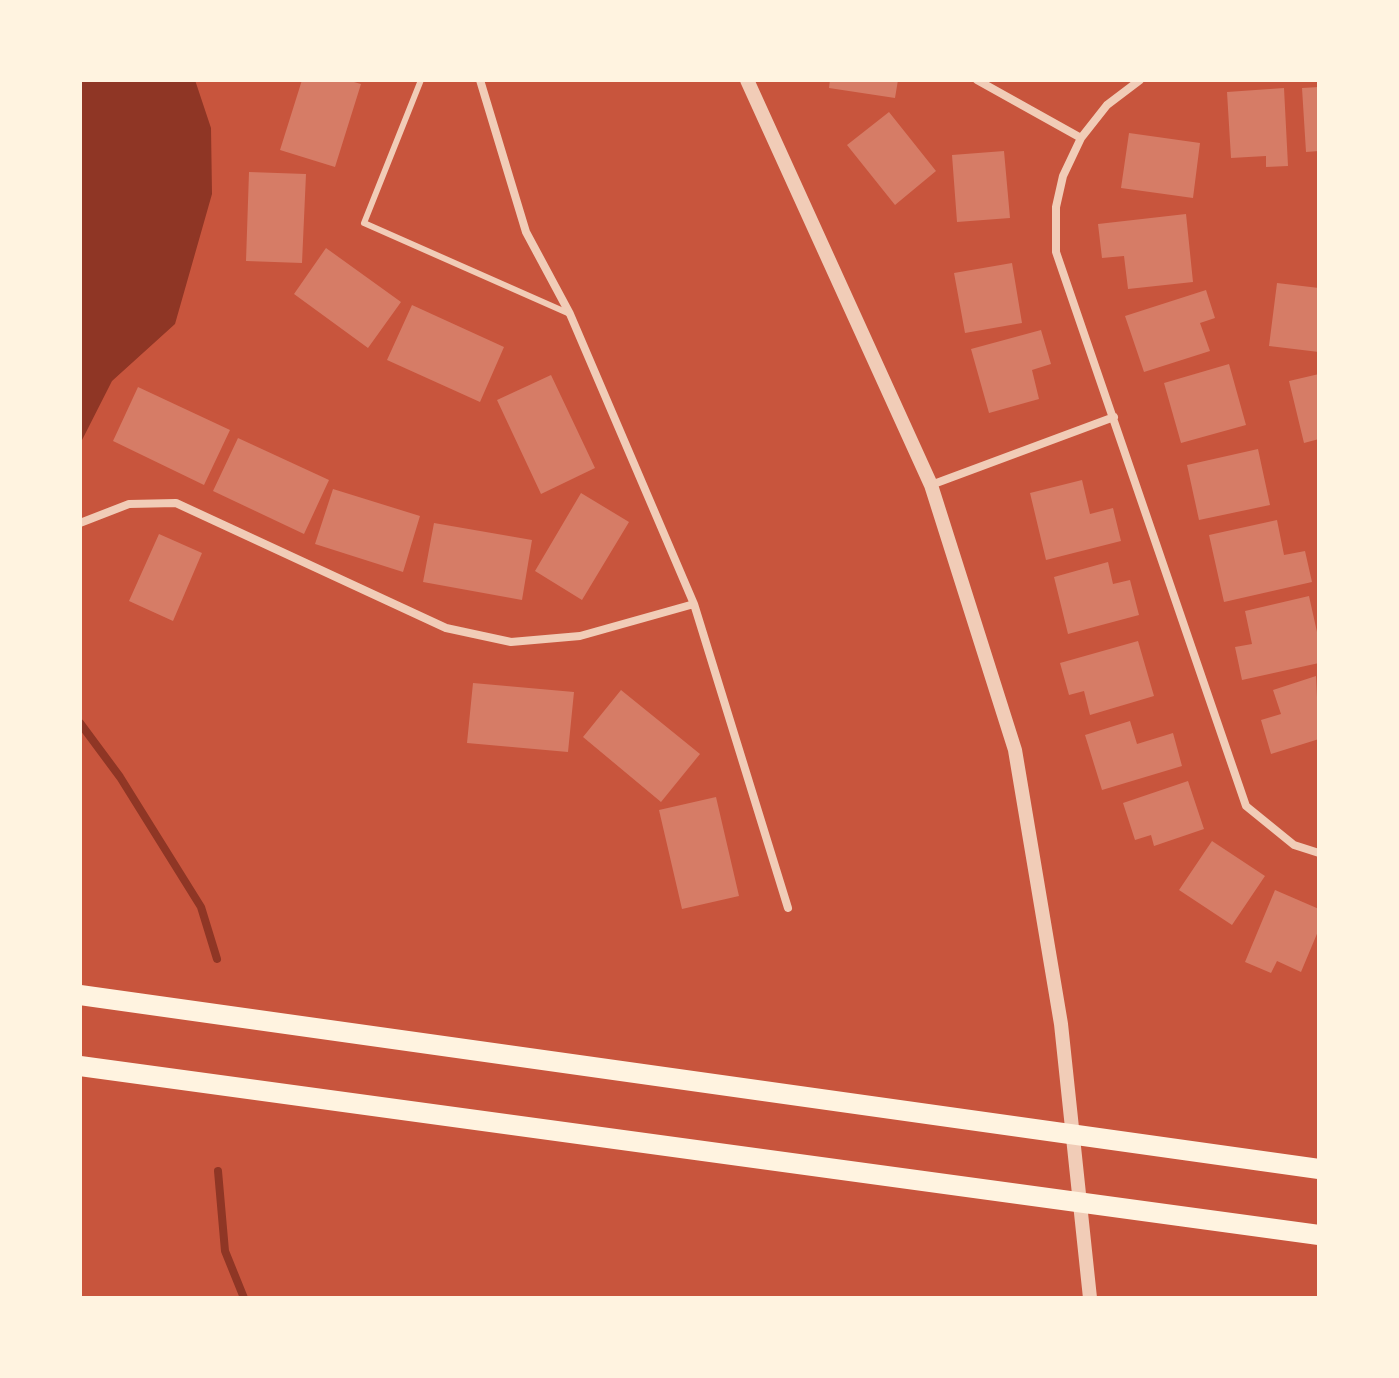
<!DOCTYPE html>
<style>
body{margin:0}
#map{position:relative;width:1399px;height:1378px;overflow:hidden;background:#c8553d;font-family:Figtree,sans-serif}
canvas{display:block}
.frame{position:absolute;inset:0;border:82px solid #fff3e0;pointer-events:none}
</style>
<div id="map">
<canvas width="1399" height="1378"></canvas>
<div class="frame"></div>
</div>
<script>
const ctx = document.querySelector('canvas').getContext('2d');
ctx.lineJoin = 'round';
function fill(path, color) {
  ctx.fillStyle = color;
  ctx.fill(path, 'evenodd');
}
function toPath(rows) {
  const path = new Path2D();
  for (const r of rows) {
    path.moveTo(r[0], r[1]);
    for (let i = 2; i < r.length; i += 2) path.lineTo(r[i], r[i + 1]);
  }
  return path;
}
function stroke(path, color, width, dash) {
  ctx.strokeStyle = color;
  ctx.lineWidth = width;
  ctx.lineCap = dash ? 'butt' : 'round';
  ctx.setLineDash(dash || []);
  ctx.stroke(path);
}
fill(toPath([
 [80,80,195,80,211,128,212,194,175,324,112,381,80,444]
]), '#8f3625');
stroke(toPath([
 [80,723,120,777,201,907,217,959],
 [218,1171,225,1251,244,1298]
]), '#8f3625', 8);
fill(toPath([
 [302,80,347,80,361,84,335,167,280,150],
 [830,80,898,80,895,98,829,88],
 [1319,87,1319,151,1306,152,1302,88],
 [1284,88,1288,166,1266,167,1266,156,1231,158,1227,92],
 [889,112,936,171,895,205,847,145],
 [1129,133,1200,143,1193,198,1121,188],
 [1004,151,1010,218,957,222,952,155],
 [249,172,306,174,302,263,246,261],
 [1186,214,1193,282,1128,289,1124,256,1102,258,1098,224],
 [326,248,401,302,368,348,294,294],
 [1012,263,1022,323,965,333,954,273],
 [1277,283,1319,288,1319,352,1269,346],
 [1206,290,1215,318,1200,323,1210,351,1144,372,1125,316],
 [412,305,504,347,480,402,387,360],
 [1041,330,1051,364,1032,370,1039,399,989,413,971,349],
 [1229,364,1246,425,1181,443,1164,383],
 [1319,374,1319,439,1304,443,1289,381],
 [551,375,595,468,541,494,497,400],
 [138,387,230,430,204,485,113,441],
 [238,438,329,480,304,534,213,491],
 [1258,449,1270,505,1199,520,1187,465],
 [1082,480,1090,514,1113,508,1121,541,1046,560,1030,493],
 [333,489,420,516,403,572,315,544],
 [581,493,629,522,582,600,535,571],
 [1277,520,1284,555,1305,551,1312,582,1224,602,1209,535],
 [434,523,532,540,522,600,423,582],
 [159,534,202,553,173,621,129,601],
 [1108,562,1113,584,1130,580,1139,615,1068,634,1054,577],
 [1309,596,1319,641,1319,663,1242,680,1235,647,1252,644,1245,611],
 [1138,641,1154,696,1090,715,1084,691,1069,695,1060,663],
 [1316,676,1319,739,1271,754,1261,720,1281,714,1273,690],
 [473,683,574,692,568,752,467,743],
 [621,690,700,754,661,802,583,737],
 [1130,721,1137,744,1173,733,1182,766,1102,790,1085,735],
 [1188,781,1204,829,1154,846,1151,835,1135,840,1123,803],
 [716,797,739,896,682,909,659,810],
 [1212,841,1265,876,1232,925,1179,890],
 [1275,890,1319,909,1319,929,1301,972,1277,961,1271,973,1245,962]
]), '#d67c66');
stroke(toPath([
 [421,80,364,223,570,314]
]), '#f1ccb7', 6);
stroke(toPath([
 [480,80,526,232,570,314,694,604,788,908],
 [977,80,1081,138],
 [1140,80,1107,105,1081,138,1063,176,1056,207,1056,252,1246,806,1294,845,1319,853],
 [931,485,1114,417],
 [80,523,129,504,176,503,446,628,511,642,580,636,694,604]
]), '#f1ccb7', 8);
stroke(toPath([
 [747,80,931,485,1015,750,1061,1024,1090,1298]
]), '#f1ccb7', 14);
stroke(toPath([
 [80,995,1319,1169],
 [80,1066,1319,1235]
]), '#fff3e0', 20);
</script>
